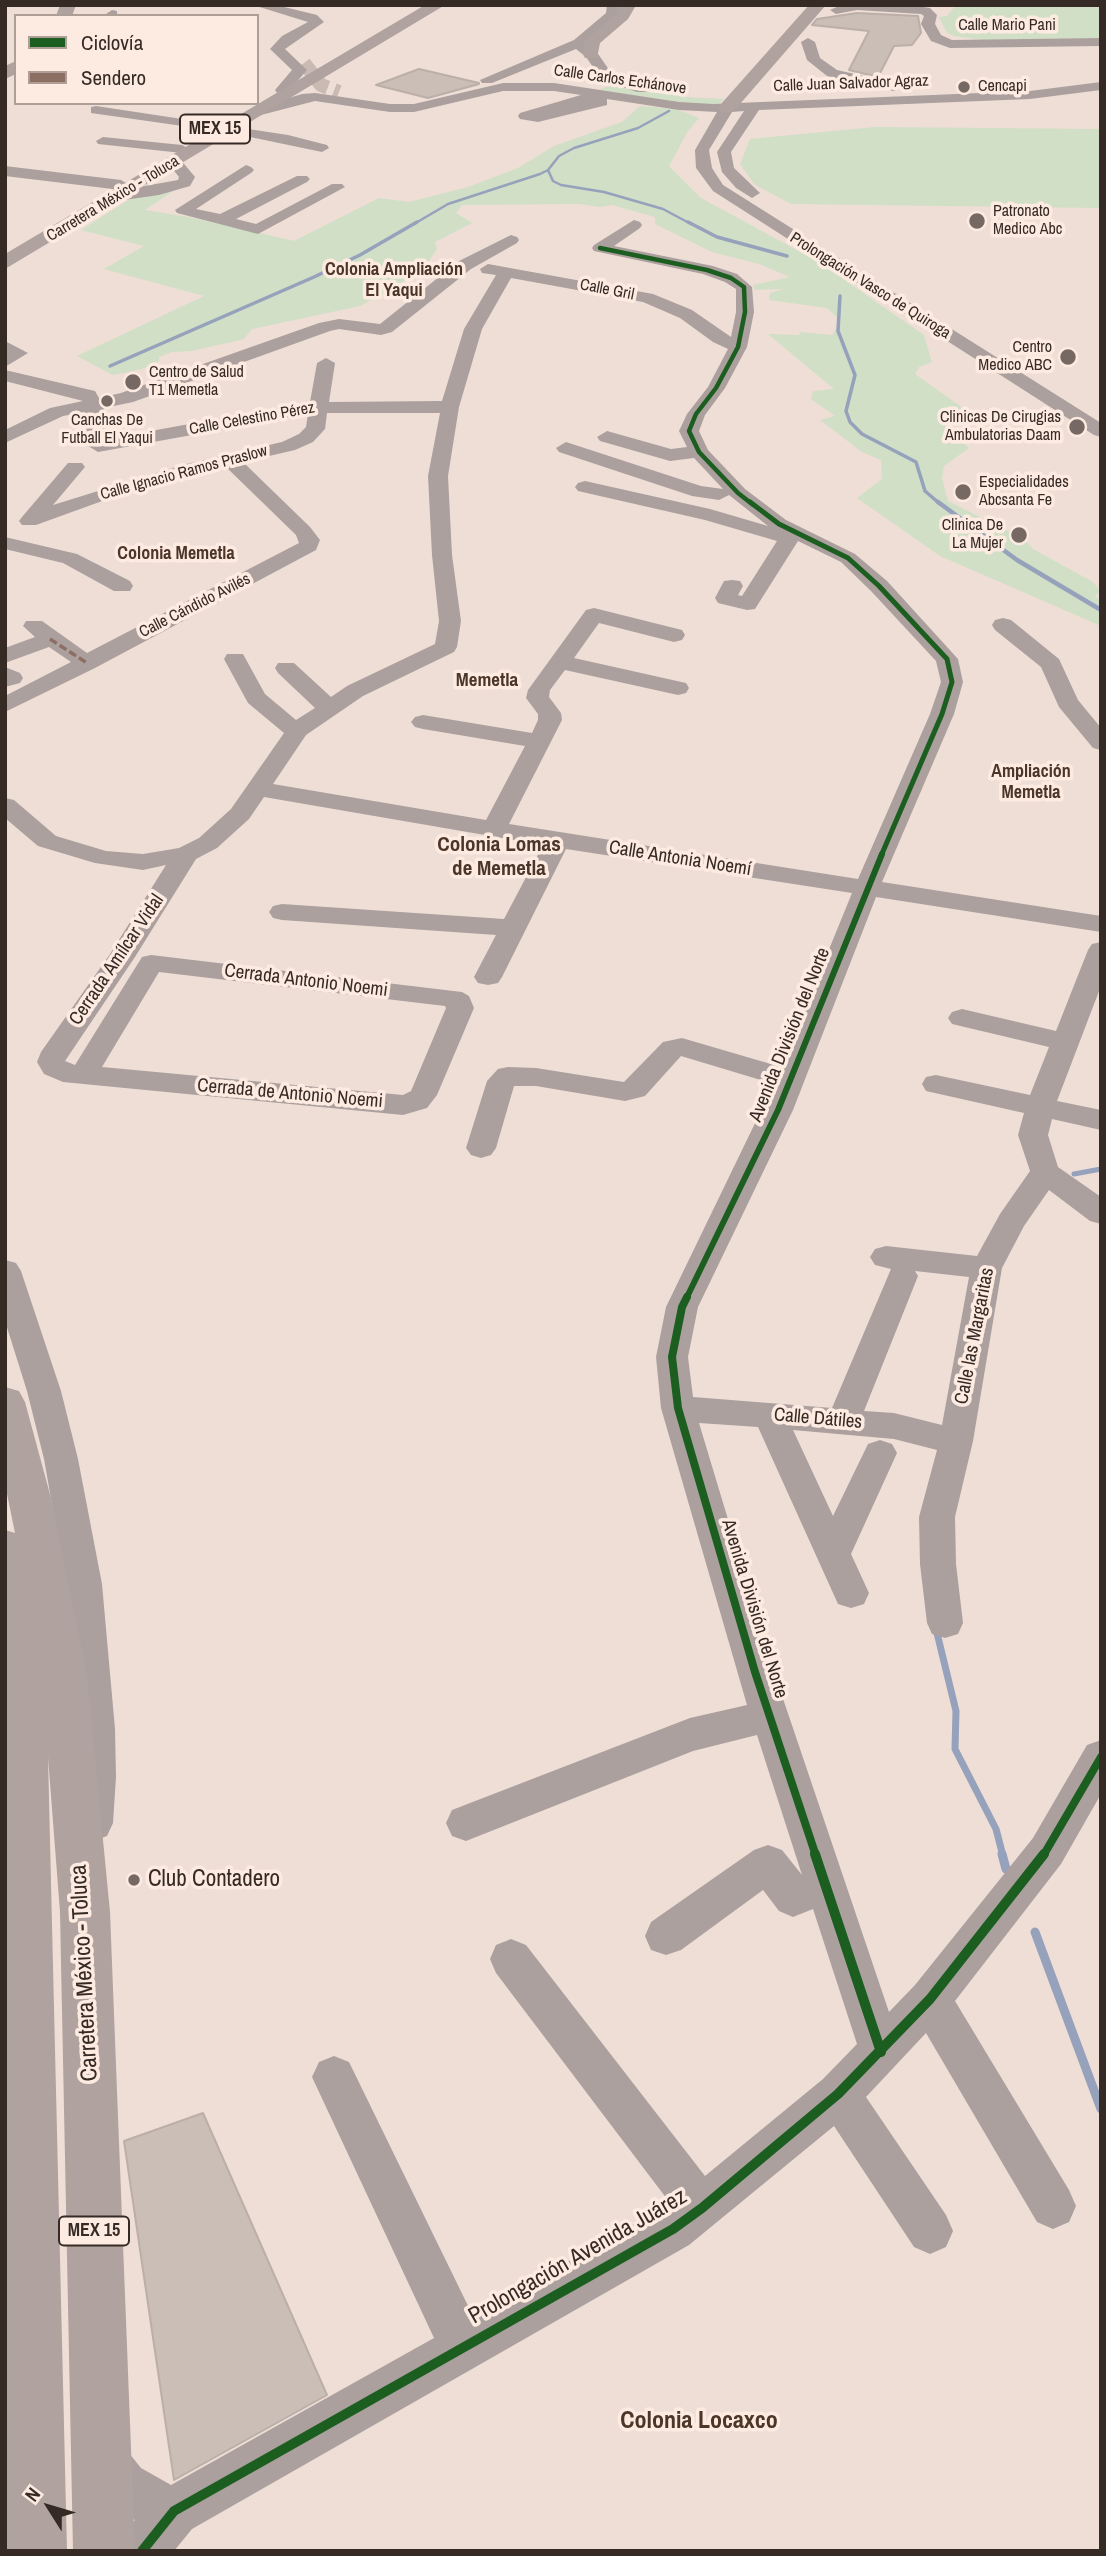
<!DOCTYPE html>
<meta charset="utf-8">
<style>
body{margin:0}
#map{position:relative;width:1106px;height:2556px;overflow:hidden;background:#eeded6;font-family:"Archivo Narrow",sans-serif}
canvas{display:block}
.frame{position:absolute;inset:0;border:7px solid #362a25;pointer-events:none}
.legend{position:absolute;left:14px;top:14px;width:245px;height:91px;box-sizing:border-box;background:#fdebe2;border:2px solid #ad9e96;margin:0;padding:9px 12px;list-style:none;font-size:21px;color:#362a25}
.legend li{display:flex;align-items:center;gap:14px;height:35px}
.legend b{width:35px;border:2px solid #ad9e96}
.north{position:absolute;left:14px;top:2472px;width:70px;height:70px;-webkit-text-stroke:5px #fdebe2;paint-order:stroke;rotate:307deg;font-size:19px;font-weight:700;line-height:28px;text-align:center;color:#362a25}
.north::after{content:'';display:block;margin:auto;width:24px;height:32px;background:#362a25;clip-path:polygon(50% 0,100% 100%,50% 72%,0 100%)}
</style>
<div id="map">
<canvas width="1106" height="2556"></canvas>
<div class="frame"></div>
<ul class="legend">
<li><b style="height:9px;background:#1b5e20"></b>Ciclovía</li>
<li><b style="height:9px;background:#8d6e63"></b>Sendero</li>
</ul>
<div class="north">N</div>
</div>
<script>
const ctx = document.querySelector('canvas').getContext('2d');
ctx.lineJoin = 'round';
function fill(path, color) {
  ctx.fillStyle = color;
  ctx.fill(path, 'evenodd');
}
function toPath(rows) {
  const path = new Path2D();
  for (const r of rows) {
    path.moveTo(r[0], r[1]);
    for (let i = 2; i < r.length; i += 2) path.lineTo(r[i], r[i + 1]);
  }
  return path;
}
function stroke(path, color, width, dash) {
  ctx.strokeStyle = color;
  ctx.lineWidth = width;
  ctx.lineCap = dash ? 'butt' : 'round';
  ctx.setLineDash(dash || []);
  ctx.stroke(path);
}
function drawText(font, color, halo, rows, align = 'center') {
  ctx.font = font + ' "Archivo Narrow",sans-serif';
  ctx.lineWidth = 7;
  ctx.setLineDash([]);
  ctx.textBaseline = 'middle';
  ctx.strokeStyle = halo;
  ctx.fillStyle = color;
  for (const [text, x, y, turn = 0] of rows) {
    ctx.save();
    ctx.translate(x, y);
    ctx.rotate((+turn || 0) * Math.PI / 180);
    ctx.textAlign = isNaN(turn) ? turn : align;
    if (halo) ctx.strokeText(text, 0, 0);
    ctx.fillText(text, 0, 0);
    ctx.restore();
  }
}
fill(toPath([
 [956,5,1101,5,1101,38,982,40,954,36,947,33,939,17,947,16],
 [616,83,685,97,725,99,717,105,690,104,599,90],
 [640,106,676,109,699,118,688,131,669,166,701,198,817,261,924,335,932,362,919,367,915,374,974,416,944,425,969,448,944,466,942,478,948,501,1024,539,1033,549,1093,582,1100,591,1095,597,1101,600,1101,626,940,556,857,498,882,479,881,460,862,452,820,420,835,416,811,399,813,391,834,389,768,334,799,335,800,332,832,335,841,321,827,308,769,300,770,293,784,289,755,290,753,285,790,277,759,264,712,252,655,224,655,217,612,205,600,207,579,204,462,205,456,213,472,223,435,242,437,249,422,271,360,306,252,329,244,339,192,351,172,352,159,357,159,361,142,369,113,375,77,356,204,296,104,269,144,246,81,230,130,199,176,189,145,210,194,218,294,241,379,198,409,202,468,187,518,168,554,146,622,122],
 [875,127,1101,129,1101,208,791,204,754,184,740,164,750,139]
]), '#d0dfc6');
stroke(toPath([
 [548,170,553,181,561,185,604,192,663,209,691,224],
 [414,224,448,204,540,174,548,170,559,156,574,148,638,128,669,111]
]), '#96a1bc', 2.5);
stroke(toPath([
 [688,222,717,237,787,256],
 [840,296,838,331,855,375,846,411,850,422,862,434,916,462,925,491,940,504],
 [110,366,314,277,360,255,417,222]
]), '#96a1bc', 3.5);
stroke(toPath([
 [938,502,1017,560,1101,610]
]), '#96a1bc', 4.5);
stroke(toPath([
 [1074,1174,1101,1169]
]), '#96a1bc', 5);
stroke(toPath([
 [936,1629,956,1711,955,1749,996,1829,1003,1856]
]), '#96a1bc', 7);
stroke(toPath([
 [1002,1854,1006,1869],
 [1035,1932,1101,2109]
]), '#96a1bc', 9);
const building = toPath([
 [857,13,918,16,921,33,912,45,894,46,878,77,849,70,869,31,812,25,817,19,857,13],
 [419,69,479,83,479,84,428,98,376,85,419,69],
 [203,2113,327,2395,174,2480,124,2141,203,2113]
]);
fill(building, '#cabeb7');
stroke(building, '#bbafa8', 2);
stroke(toPath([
 [304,63,321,85,339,92]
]), '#c9bab3', 14, [14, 7]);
fill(toPath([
 [253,5,276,5,317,15,324,22,285,49,307,70,287,93,277,93,275,90,292,70,270,49,282,36,308,22,253,5],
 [607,5,619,5,618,14,586,44,596,51,612,74,647,86,647,92,637,92,602,80,586,57,576,49,492,83,482,83,480,80,574,40,606,13,607,5],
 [841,5,911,5,930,8,937,15,935,24,941,35,952,40,1101,38,1101,46,950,48,931,41,921,24,924,16,921,14,857,10,836,14,830,10,841,5],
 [112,10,117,11,117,16,103,16,112,10],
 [808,38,815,42,820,58,837,70,899,84,901,87,894,91,827,76,807,60,801,42,808,38],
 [1101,82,1101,90,1030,99,759,110,731,152,734,168,760,193,752,198,736,188,722,172,717,152,744,111,732,112,709,150,712,168,723,185,1101,423,1101,437,1094,435,713,191,696,168,695,150,717,112,679,110,607,99,607,105,538,122,520,119,518,116,520,113,581,95,554,91,503,91,414,112,390,112,315,101,261,115,254,111,256,108,302,94,315,93,390,104,414,104,503,83,554,83,679,102,713,104,1030,91,1101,82],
 [96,106,288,135,327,145,329,148,322,152,231,133,224,129,218,131,91,113,91,107,96,106],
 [103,137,182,145,189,149,182,153,98,144,96,141,103,137],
 [175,157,180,159,195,177,190,186,159,195,117,201,109,196,117,191,178,180,179,177,167,162,175,157],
 [246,165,251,167,254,170,251,173,196,209,220,214,297,176,307,176,310,179,307,182,236,219,256,224,332,184,342,184,345,187,258,234,177,213,175,210,246,165],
 [5,166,121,180,129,185,121,190,5,176,5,166],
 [634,220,640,222,642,225,640,228,614,246,713,266,737,274,752,287,754,312,747,347,725,388,705,415,699,431,708,450,745,489,786,520,855,554,887,581,958,659,963,682,954,714,882,882,1101,916,1101,932,876,897,793,1110,698,1307,688,1357,693,1397,832,1408,891,1269,875,1265,870,1257,875,1249,886,1246,977,1256,1000,1214,1030,1171,1018,1135,1024,1113,926,1091,922,1084,926,1077,936,1075,1030,1095,1049,1047,952,1024,948,1018,952,1012,962,1009,1056,1031,1088,950,1092,944,1101,942,1101,986,1057,1101,1101,1110,1101,1130,1052,1119,1048,1135,1058,1167,1101,1197,1101,1224,1090,1221,1049,1190,1024,1226,1002,1268,973,1441,955,1517,956,1564,963,1623,958,1634,945,1638,932,1634,927,1623,920,1564,919,1517,937,1450,894,1439,793,1430,833,1516,868,1444,880,1440,892,1444,897,1453,851,1554,869,1593,864,1604,851,1608,838,1604,758,1427,699,1423,774,1672,889,2012,915,1985,1033,1838,1087,1745,1101,1740,1101,1794,1061,1864,955,2001,1069,2190,1076,2206,1069,2222,1053,2229,1037,2222,926,2033,866,2097,946,2215,953,2231,946,2247,930,2254,914,2247,834,2126,689,2245,192,2529,174,2551,117,2551,124,2533,135,2520,107,2502,86,2476,79,2459,86,2442,103,2435,120,2442,141,2468,171,2485,434,2338,312,2077,319,2062,334,2056,349,2062,473,2316,670,2203,496,1973,490,1959,496,1945,511,1939,526,1945,705,2176,823,2079,857,2044,813,1909,793,1917,779,1911,763,1890,681,1950,666,1955,651,1950,645,1936,651,1922,754,1850,768,1845,782,1850,802,1875,757,1735,693,1751,466,1841,452,1836,446,1823,452,1810,690,1718,747,1705,661,1408,656,1357,666,1307,774,1084,681,1056,645,1096,625,1101,536,1086,514,1086,496,1148,491,1155,481,1158,471,1155,466,1148,487,1081,498,1069,508,1067,536,1068,624,1082,663,1042,682,1038,781,1067,852,893,566,849,502,977,498,983,488,985,478,983,474,977,496,935,282,920,273,918,269,912,273,906,282,904,504,919,543,845,264,797,249,819,217,848,196,859,135,957,65,1061,75,1065,142,957,151,955,462,992,469,996,474,1008,437,1095,427,1108,403,1115,63,1082,44,1074,37,1062,41,1052,110,954,166,865,143,870,95,863,38,846,5,818,5,798,14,800,56,836,106,851,143,854,179,848,199,838,231,809,284,733,248,703,224,659,227,654,243,654,265,694,296,720,315,708,278,673,275,668,278,663,294,663,331,697,347,686,435,644,439,621,432,555,428,476,440,413,327,413,325,429,313,442,295,450,243,462,310,527,320,540,316,550,95,668,5,712,5,696,71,662,49,647,5,663,5,648,35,637,23,626,26,621,42,621,87,653,299,543,296,535,225,466,105,500,36,525,22,525,19,521,22,517,68,463,82,463,85,467,53,505,182,465,282,442,299,434,306,427,308,414,98,452,88,446,85,412,63,416,5,443,5,430,50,408,83,401,5,381,5,370,95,391,99,398,121,393,319,323,339,319,380,324,459,261,511,235,517,237,519,240,517,243,471,269,392,332,381,335,339,329,330,331,133,402,104,408,107,439,310,402,317,363,326,358,335,363,329,402,442,401,464,329,496,275,482,273,480,269,488,264,653,294,692,310,731,337,736,312,736,289,725,282,703,274,594,251,592,248,594,245,634,220],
 [511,278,643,302,680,318,713,342,728,349,708,387,687,414,679,431,687,447,671,449,607,431,597,437,600,441,670,461,694,458,723,489,701,486,566,442,556,448,559,452,692,496,719,500,729,495,768,526,710,509,585,481,578,483,575,487,578,491,705,520,777,541,742,596,738,595,743,586,740,581,732,580,724,581,715,598,718,603,747,610,755,609,798,541,841,562,871,591,936,661,941,682,930,714,858,879,509,824,562,720,561,713,549,697,550,690,565,670,678,695,686,693,689,688,686,683,574,658,599,623,674,642,682,640,685,635,682,630,594,608,586,610,528,690,526,698,538,714,538,720,532,733,423,715,415,717,411,722,415,727,423,729,525,746,486,820,273,784,306,735,363,696,454,652,457,647,461,621,452,555,448,476,459,407,482,329,511,278],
 [159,972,445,1006,446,1008,411,1091,403,1095,102,1067,159,972],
 [915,1271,969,1277,942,1425,894,1413,864,1411,918,1276,915,1271],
 [5,341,28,353,5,367,6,353,5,341],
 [5,537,77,554,130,581,133,586,130,591,114,591,63,563,5,549,5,537],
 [1003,618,1011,620,1059,659,1078,700,1101,728,1101,750,1093,748,1059,707,1041,667,995,630,992,625,995,620,1003,618],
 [5,667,20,673,23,678,20,683,5,687,5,667],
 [5,1260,16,1263,21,1271,61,1391,78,1459,102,1584,115,1729,116,1777,113,1823,107,1836,93,1841,79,1836,73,1823,78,1777,77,1729,66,1584,44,1459,27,1391,5,1321,5,1260]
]), '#aba09e');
fill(toPath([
 [60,5,76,5,72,16,56,16,60,5],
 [425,5,445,5,5,269,5,254,425,5],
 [620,5,635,7,628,19,600,43,597,58,585,58,583,54,584,42,616,13,620,5],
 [809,5,826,5,733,112,721,112,718,108,721,104,809,5],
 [16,61,16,74,5,79,5,66,16,61],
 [5,1387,19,1391,25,1402,51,1498,87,1675,110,1912,135,2551,73,2551,60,1912,48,1757,67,2551,5,2551,5,1530,15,1533,5,1484,5,1387]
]), '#afa29f');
stroke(toPath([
 [50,639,87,663]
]), '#8d6e63', 3.5, [8, 3.5]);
stroke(toPath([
 [600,248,707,270,731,278,744,287,745,312,738,347,716,388,696,414,689,431,699,452,738,493,752,504]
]), '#1b5e20', 4.5);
stroke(toPath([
 [750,502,779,524,848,558,879,586,947,659,952,682,942,714,881,856]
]), '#1b5e20', 5);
stroke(toPath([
 [686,1299,778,1110,882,854]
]), '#1b5e20', 6);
stroke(toPath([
 [687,1297,682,1307,672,1357,678,1408,755,1672,816,1856],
 [1043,1856,1101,1757]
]), '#1b5e20', 8);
stroke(toPath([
 [815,1854,881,2052],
 [142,2551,174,2511,673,2229,702,2208,838,2094,930,1999,1044,1854]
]), '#1b5e20', 10);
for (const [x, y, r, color] of [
 [964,87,7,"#766963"],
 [977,221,9,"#766963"],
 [1068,357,9,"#766963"],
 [133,382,9,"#766963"],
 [107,401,7,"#766963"],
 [1077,427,9,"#766963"],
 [963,492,9,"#766963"],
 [1019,535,9,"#766963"],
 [134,1880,7,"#766963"]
]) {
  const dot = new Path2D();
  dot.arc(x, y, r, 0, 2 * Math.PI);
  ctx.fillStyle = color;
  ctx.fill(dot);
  stroke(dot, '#fdebe2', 2.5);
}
drawText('16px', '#362a25', '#fdebe2', [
 ["Calle Mario Pani",1007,26],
 ["Calle Carlos Echánove",620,80,8],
 ["Calle Juan Salvador Agraz",851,84,-2],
 ["Carretera México - Toluca",113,199,-31],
 ["Prolongación Vasco de Quiroga",870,286,32],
 ["Calle Gril",607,290,11],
 ["Calle Celestino Pérez",252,419,-10],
 ["Calle Ignacio Ramos Praslow",184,473,-15],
 ["Calle Cándido Avilés",195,606,-27]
]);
drawText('16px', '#362a25', '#fdebe2', [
 ["Cencapi",978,87],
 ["Patronato",993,212],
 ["Medico Abc",993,230],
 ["Centro",1052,348,"right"],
 ["Medico ABC",1052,366,"right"],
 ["Centro de Salud",149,373],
 ["T1 Memetla",149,391],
 ["Clinicas De Cirugias",1061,418,"right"],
 ["Ambulatorias Daam",1061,436,"right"],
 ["Canchas De",107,421,"center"],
 ["Futball El Yaqui",107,439,"center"],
 ["Especialidades",979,483],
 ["Abcsanta Fe",979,501],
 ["Clinica De",1003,526,"right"],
 ["La Mujer",1003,544,"right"]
], 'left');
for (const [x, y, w] of [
 [215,129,70],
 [94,2231,70]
]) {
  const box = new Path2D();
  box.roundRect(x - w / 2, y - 14.5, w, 29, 5);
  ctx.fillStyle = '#fdebe2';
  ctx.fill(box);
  stroke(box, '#362a25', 2);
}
drawText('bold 18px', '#362a25', null, [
 ["MEX 15",215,129],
 ["MEX 15",94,2231]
]);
drawText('bold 18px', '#4c3529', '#fdebe2', [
 ["Colonia Ampliación",394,270],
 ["El Yaqui",394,291],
 ["Colonia Memetla",176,554],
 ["Ampliación",1031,772],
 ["Memetla",1031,793]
]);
drawText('bold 19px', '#4c3529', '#fdebe2', [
 ["Memetla",487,681]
]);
drawText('19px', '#362a25', '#fdebe2', [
 ["Calle Antonia Noemí",680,859,9],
 ["Cerrada Amílcar Vidal",117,960,-56],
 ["Cerrada Antonio Noemi",306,981,7],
 ["Avenida División del Norte",790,1035,-68],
 ["Cerrada de Antonio Noemi",290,1094,5],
 ["Calle las Margaritas",975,1336,-79],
 ["Calle Dátiles",818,1419,5],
 ["Avenida División del Norte",754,1609,73]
]);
drawText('bold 21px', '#4c3529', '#fdebe2', [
 ["Colonia Lomas",499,845],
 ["de Memetla",499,869]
]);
drawText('23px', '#362a25', '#fdebe2', [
 ["Club Contadero",148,1880]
], 'left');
drawText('23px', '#362a25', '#fdebe2', [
 ["Carretera México - Toluca",85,1973,-93],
 ["Prolongación Avenida Juárez",578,2257,-30]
]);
drawText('bold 24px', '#4c3529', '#fdebe2', [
 ["Colonia Locaxco",699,2422]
]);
</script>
